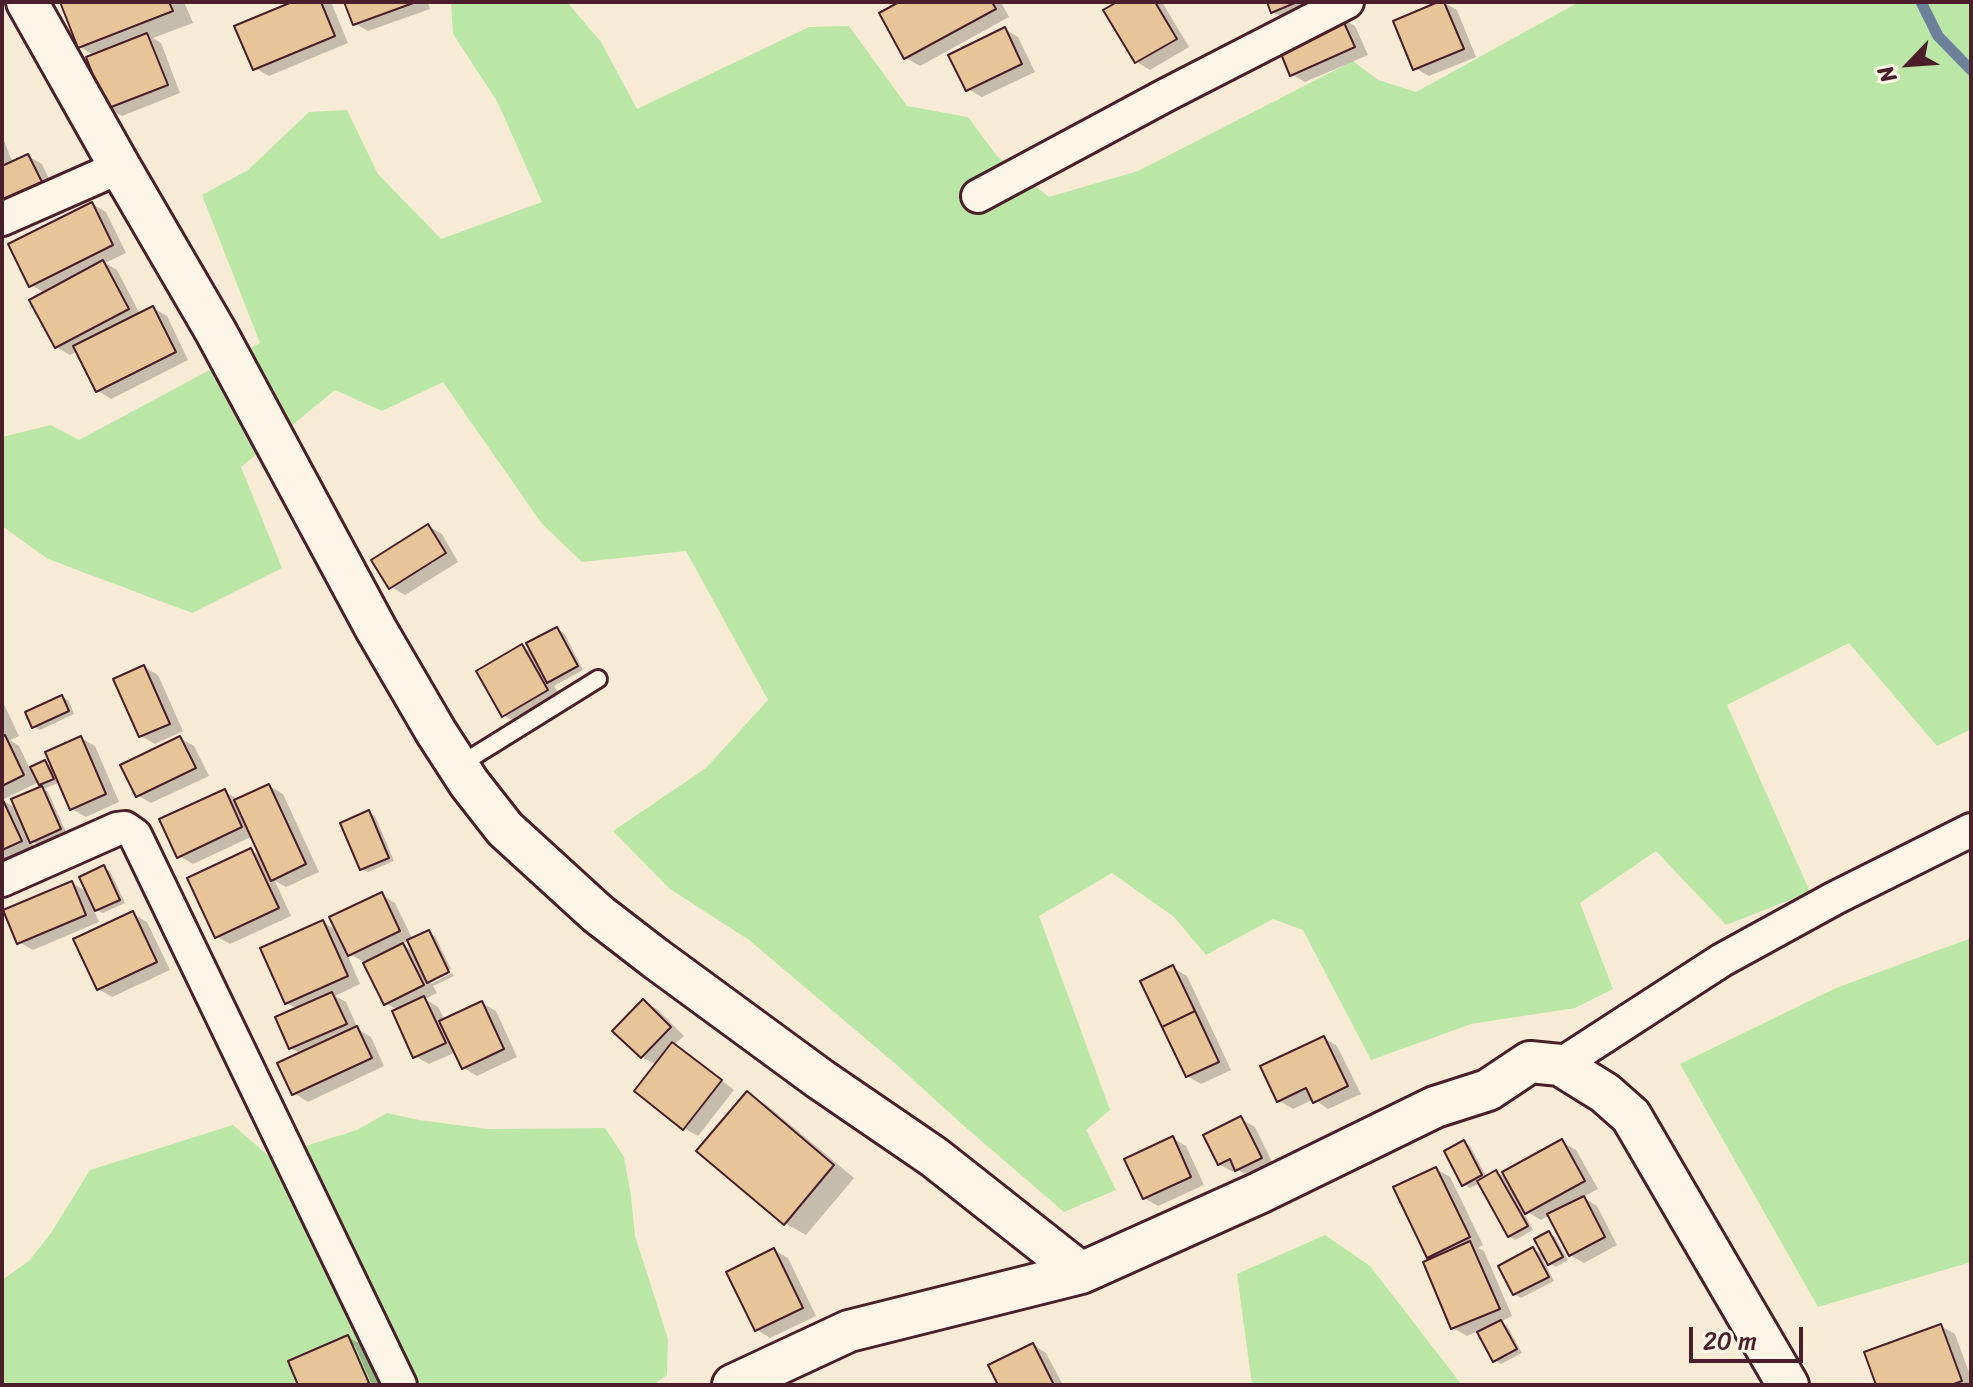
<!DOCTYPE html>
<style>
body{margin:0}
#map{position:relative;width:1973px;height:1387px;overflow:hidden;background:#f8ebd6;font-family:Sriracha,sans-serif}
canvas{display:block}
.frame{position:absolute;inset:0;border:4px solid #4a1f2b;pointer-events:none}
.north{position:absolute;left:1869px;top:24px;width:80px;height:80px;-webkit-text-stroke:6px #fcf5e5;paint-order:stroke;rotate:245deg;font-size:22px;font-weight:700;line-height:32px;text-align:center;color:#4a1f2b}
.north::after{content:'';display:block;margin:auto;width:28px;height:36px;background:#4a1f2b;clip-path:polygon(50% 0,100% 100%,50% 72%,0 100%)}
.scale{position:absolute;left:1689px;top:1327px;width:114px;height:36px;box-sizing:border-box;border:4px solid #4a1f2b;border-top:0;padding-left:10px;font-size:24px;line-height:28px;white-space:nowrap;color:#4a1f2b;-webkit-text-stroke:6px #fcf5e5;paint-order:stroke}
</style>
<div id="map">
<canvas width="1973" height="1387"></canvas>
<div class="frame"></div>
<div class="north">N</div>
<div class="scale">20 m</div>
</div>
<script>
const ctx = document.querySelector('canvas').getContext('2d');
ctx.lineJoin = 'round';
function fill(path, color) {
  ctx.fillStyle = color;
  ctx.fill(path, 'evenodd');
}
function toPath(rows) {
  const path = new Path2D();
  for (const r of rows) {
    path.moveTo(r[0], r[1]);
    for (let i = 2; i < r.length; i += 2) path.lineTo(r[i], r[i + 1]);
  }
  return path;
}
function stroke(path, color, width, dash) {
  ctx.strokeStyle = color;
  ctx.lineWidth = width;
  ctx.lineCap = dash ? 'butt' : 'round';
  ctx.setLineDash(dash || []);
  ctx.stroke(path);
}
fill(toPath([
 [451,2,567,2,601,42,637,109,809,27,849,26,907,106,968,117,997,156,1049,197,1138,171,1353,61,1378,80,1416,92,1579,2,1971,2,1971,729,1937,746,1849,643,1727,705,1810,892,1726,925,1656,851,1580,903,1613,989,1575,1008,1471,1024,1371,1060,1303,930,1273,919,1206,955,1174,917,1112,873,1039,916,1110,1110,1086,1130,1116,1190,1064,1212,964,1126,898,1066,749,940,670,889,613,831,706,768,768,700,686,551,582,562,542,524,443,382,382,411,335,390,241,467,282,568,192,613,48,559,2,526,2,437,51,425,79,440,260,343,202,195,248,170,309,112,347,110,378,174,441,239,542,202,497,101,453,34],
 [1971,938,1971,1262,1818,1307,1680,1064,1836,988],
 [387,1113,419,1120,488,1129,605,1128,624,1157,631,1196,635,1236,668,1339,667,1375,653,1385,2,1385,2,1280,29,1261,51,1233,90,1170,233,1125,270,1157,357,1130],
 [1325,1235,1370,1266,1462,1385,1252,1385,1237,1274]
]), '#bae7a5');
fill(toPath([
 [62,2,184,2,193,23,153,38,161,43,180,93,122,116,108,108,95,56,80,47],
 [297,2,331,2,348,43,269,76,255,68],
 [346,2,428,2,430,9,368,31,354,23],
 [903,2,1001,2,1009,17,920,66,906,58],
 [1121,2,1162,2,1189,47,1150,70,1137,62],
 [1269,2,1328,2,1287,20,1273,12],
 [1443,2,1457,10,1476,57,1429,76,1415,68],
 [1341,18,1355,26,1368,55,1305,82,1291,74],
 [1004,29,1018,37,1035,72,982,97,968,89],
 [2,136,13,163,28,156,42,164,58,198,2,225],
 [92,204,106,212,126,253,105,263,117,270,140,314,153,308,167,316,188,360,111,399,98,391,78,351,70,355,56,347,45,293,31,285],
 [428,526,442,534,458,562,405,595,391,587],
 [557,629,564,633,583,670,554,686,561,698,517,723,503,715,522,647,533,653],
 [144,667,158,675,183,731,155,744,141,736],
 [62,697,69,701,74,714,40,730,34,727],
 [2,700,19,736,10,740,19,746,30,769,45,762,53,767,81,738,95,746,119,802,86,817,72,809,60,782,44,789,48,792,66,832,38,845,31,841,35,849,2,864,2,800,17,809,13,800,45,786,39,782,2,800],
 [180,738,194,746,209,776,151,803,137,795],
 [269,786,283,794,319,872,286,887,275,881,291,916,230,944,216,936,251,850,262,857,253,836,193,864,179,856,224,791,239,800],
 [369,813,375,816,394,861,368,872,361,868],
 [103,868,110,871,125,903,103,913,93,908,99,922,33,950,19,942,72,883,88,892],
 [381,895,395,903,413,940,428,933,435,936,451,969,431,979,431,984,452,973,454,976,433,986,437,993,425,999,438,1007,445,1020,482,1003,496,1011,517,1057,477,1076,464,1068,456,1052,429,1064,415,1056,398,1010,385,1003,364,962,346,952,360,984,335,996,346,1002,358,1029,371,1037,384,1066,308,1102,294,1093,302,1054,290,1048,298,1009,286,1003,323,922,338,931],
 [409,941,414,952,401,944],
 [133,914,147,922,170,970,112,997,98,989],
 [1173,968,1187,976,1231,1070,1201,1084,1187,1076],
 [643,1001,657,1009,684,1036,674,1045,686,1052,734,1090,698,1136,685,1129,637,1091,657,1065,642,1057],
 [1324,1038,1337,1046,1361,1094,1328,1109,1314,1099,1293,1109,1279,1101],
 [747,1094,768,1106,854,1178,806,1235,785,1223],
 [1241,1119,1255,1127,1274,1166,1251,1177,1238,1170,1233,1172,1219,1164],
 [1172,1138,1186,1146,1204,1185,1158,1206,1144,1198],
 [1464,1142,1470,1146,1487,1178,1496,1172,1509,1179,1562,1142,1576,1150,1598,1189,1583,1197,1597,1206,1617,1245,1584,1263,1570,1255,1550,1215,1541,1220,1522,1209,1533,1230,1515,1240,1509,1236,1480,1183,1470,1188,1463,1184],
 [1436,1169,1450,1177,1483,1245,1478,1248,1484,1251,1512,1316,1500,1322,1507,1326,1522,1353,1501,1364,1495,1360,1479,1331,1467,1336,1453,1328,1433,1259,1428,1257],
 [1549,1233,1555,1237,1568,1260,1556,1267,1543,1260,1554,1281,1521,1298,1515,1294,1533,1249,1546,1257],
 [774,1250,788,1258,816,1316,770,1338,756,1329],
 [1941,1326,1955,1334,1971,1378,1971,1385,1878,1385],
 [348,1337,362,1345,379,1385,372,1385,355,1346,351,1346,368,1385,301,1385],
 [1033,1345,1046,1353,1063,1385,1000,1385]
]), '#0003');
stroke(toPath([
 [1921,2,1938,36,1971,70]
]), '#6e819b', 11);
const building = toPath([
 [60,2,169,2,173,11,78,48,60,2],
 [292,2,321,2,335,36,253,70,234,26,292,2],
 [344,2,416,2,353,25,344,2],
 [899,2,992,2,996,9,904,59,879,13,899,2],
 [1117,2,1155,2,1177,39,1135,63,1103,10,1117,2],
 [1267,2,1297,2,1271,13,1267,2],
 [1438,2,1444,2,1464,49,1413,70,1393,21,1438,2],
 [1341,16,1355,47,1290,76,1277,44,1341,16],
 [1005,27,1022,64,966,91,948,55,1005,27],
 [147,33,168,85,106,109,86,57,147,33],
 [28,154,46,190,2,211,2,166,28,154],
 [92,202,113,245,29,287,8,244,92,202],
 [103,260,129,309,55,348,29,300,103,260],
 [153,306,176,352,96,392,73,346,153,306],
 [428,524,446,553,389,589,371,560,428,524],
 [557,627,578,666,547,683,526,643,557,627],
 [522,644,548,690,502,717,476,671,522,644],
 [144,665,170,724,139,737,113,679,144,665],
 [62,695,69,711,32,728,25,712,62,695],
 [5,735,24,775,2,786,2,737,5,735],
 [81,736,106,794,70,810,45,752,81,736],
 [180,736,196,768,136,797,120,765,180,736],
 [45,760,54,779,39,785,30,767,45,760],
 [269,784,306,864,271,881,234,800,269,784],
 [42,786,61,829,30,843,11,799,42,786],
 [225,789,242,827,177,858,159,819,225,789],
 [2,798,22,841,2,850,2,798],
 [369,810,389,858,360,870,340,823,369,810],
 [251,848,279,908,215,938,187,878,251,848],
 [104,865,120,900,95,911,79,877,104,865],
 [72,881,86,915,17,944,3,910,72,881],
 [382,892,400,931,348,956,329,917,382,892],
 [133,911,157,962,97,990,73,939,133,911],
 [323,920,348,976,285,1004,260,948,323,920],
 [429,930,449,972,427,983,407,940,429,930],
 [403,943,424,985,384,1005,363,963,403,943],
 [1173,965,1195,1011,1162,1027,1140,981,1173,965],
 [332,992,347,1024,289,1049,275,1017,332,992],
 [424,996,446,1043,413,1058,392,1011,424,996],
 [643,999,671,1027,641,1058,612,1031,643,999],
 [482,1001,504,1049,462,1069,439,1021,482,1001],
 [1195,1011,1219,1062,1186,1077,1162,1027,1195,1011],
 [357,1026,372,1058,292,1095,277,1063,357,1026],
 [1324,1036,1348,1086,1313,1103,1306,1088,1277,1102,1260,1066,1324,1036],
 [672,1042,722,1080,683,1130,634,1091,672,1042],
 [747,1091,834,1165,784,1225,696,1151,747,1091],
 [1241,1116,1262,1158,1235,1171,1230,1159,1218,1165,1203,1135,1241,1116],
 [1173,1136,1191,1177,1143,1199,1124,1159,1173,1136],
 [1562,1139,1585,1181,1525,1214,1502,1172,1562,1139],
 [1464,1140,1482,1175,1462,1186,1444,1151,1464,1140],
 [1436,1167,1470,1237,1427,1258,1393,1187,1436,1167],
 [1496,1170,1528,1226,1508,1237,1477,1181,1496,1170],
 [1584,1196,1605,1237,1569,1256,1547,1214,1584,1196],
 [1549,1231,1563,1257,1548,1265,1534,1239,1549,1231],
 [1470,1241,1500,1309,1451,1329,1423,1262,1470,1241],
 [1533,1247,1549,1277,1513,1295,1498,1266,1533,1247],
 [774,1248,803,1308,755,1331,726,1272,774,1248],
 [1501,1320,1517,1349,1493,1362,1477,1332,1501,1320],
 [1941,1324,1962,1381,1951,1385,1876,1385,1864,1352,1941,1324],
 [348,1335,369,1383,364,1385,298,1385,288,1361,348,1335],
 [1033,1343,1054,1385,998,1385,988,1365,1033,1343]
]);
fill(building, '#e8c599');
stroke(building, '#4a1f2b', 2);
const service = toPath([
 [458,766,598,679]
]);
const minor = toPath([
 [978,196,1166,95,1347,2],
 [2,219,120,167],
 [2,880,117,829,125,828,135,835,400,1385],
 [1560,1065,1722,960,1835,898,1971,830]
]);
const tertiary = toPath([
 [27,2,120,167,216,332,376,629,436,732,469,783,505,829,598,914,655,958,820,1079,934,1157,1081,1273,1259,1193,1435,1107,1488,1090,1530,1062,1560,1065,1605,1093,1631,1116,1788,1385],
 [733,1385,849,1331,1081,1273]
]);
stroke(service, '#4a1f2b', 22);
stroke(minor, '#4a1f2b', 38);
stroke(tertiary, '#4a1f2b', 46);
stroke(service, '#fcf5e5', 16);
stroke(minor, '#fcf5e5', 32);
stroke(tertiary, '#fcf5e5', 40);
</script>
